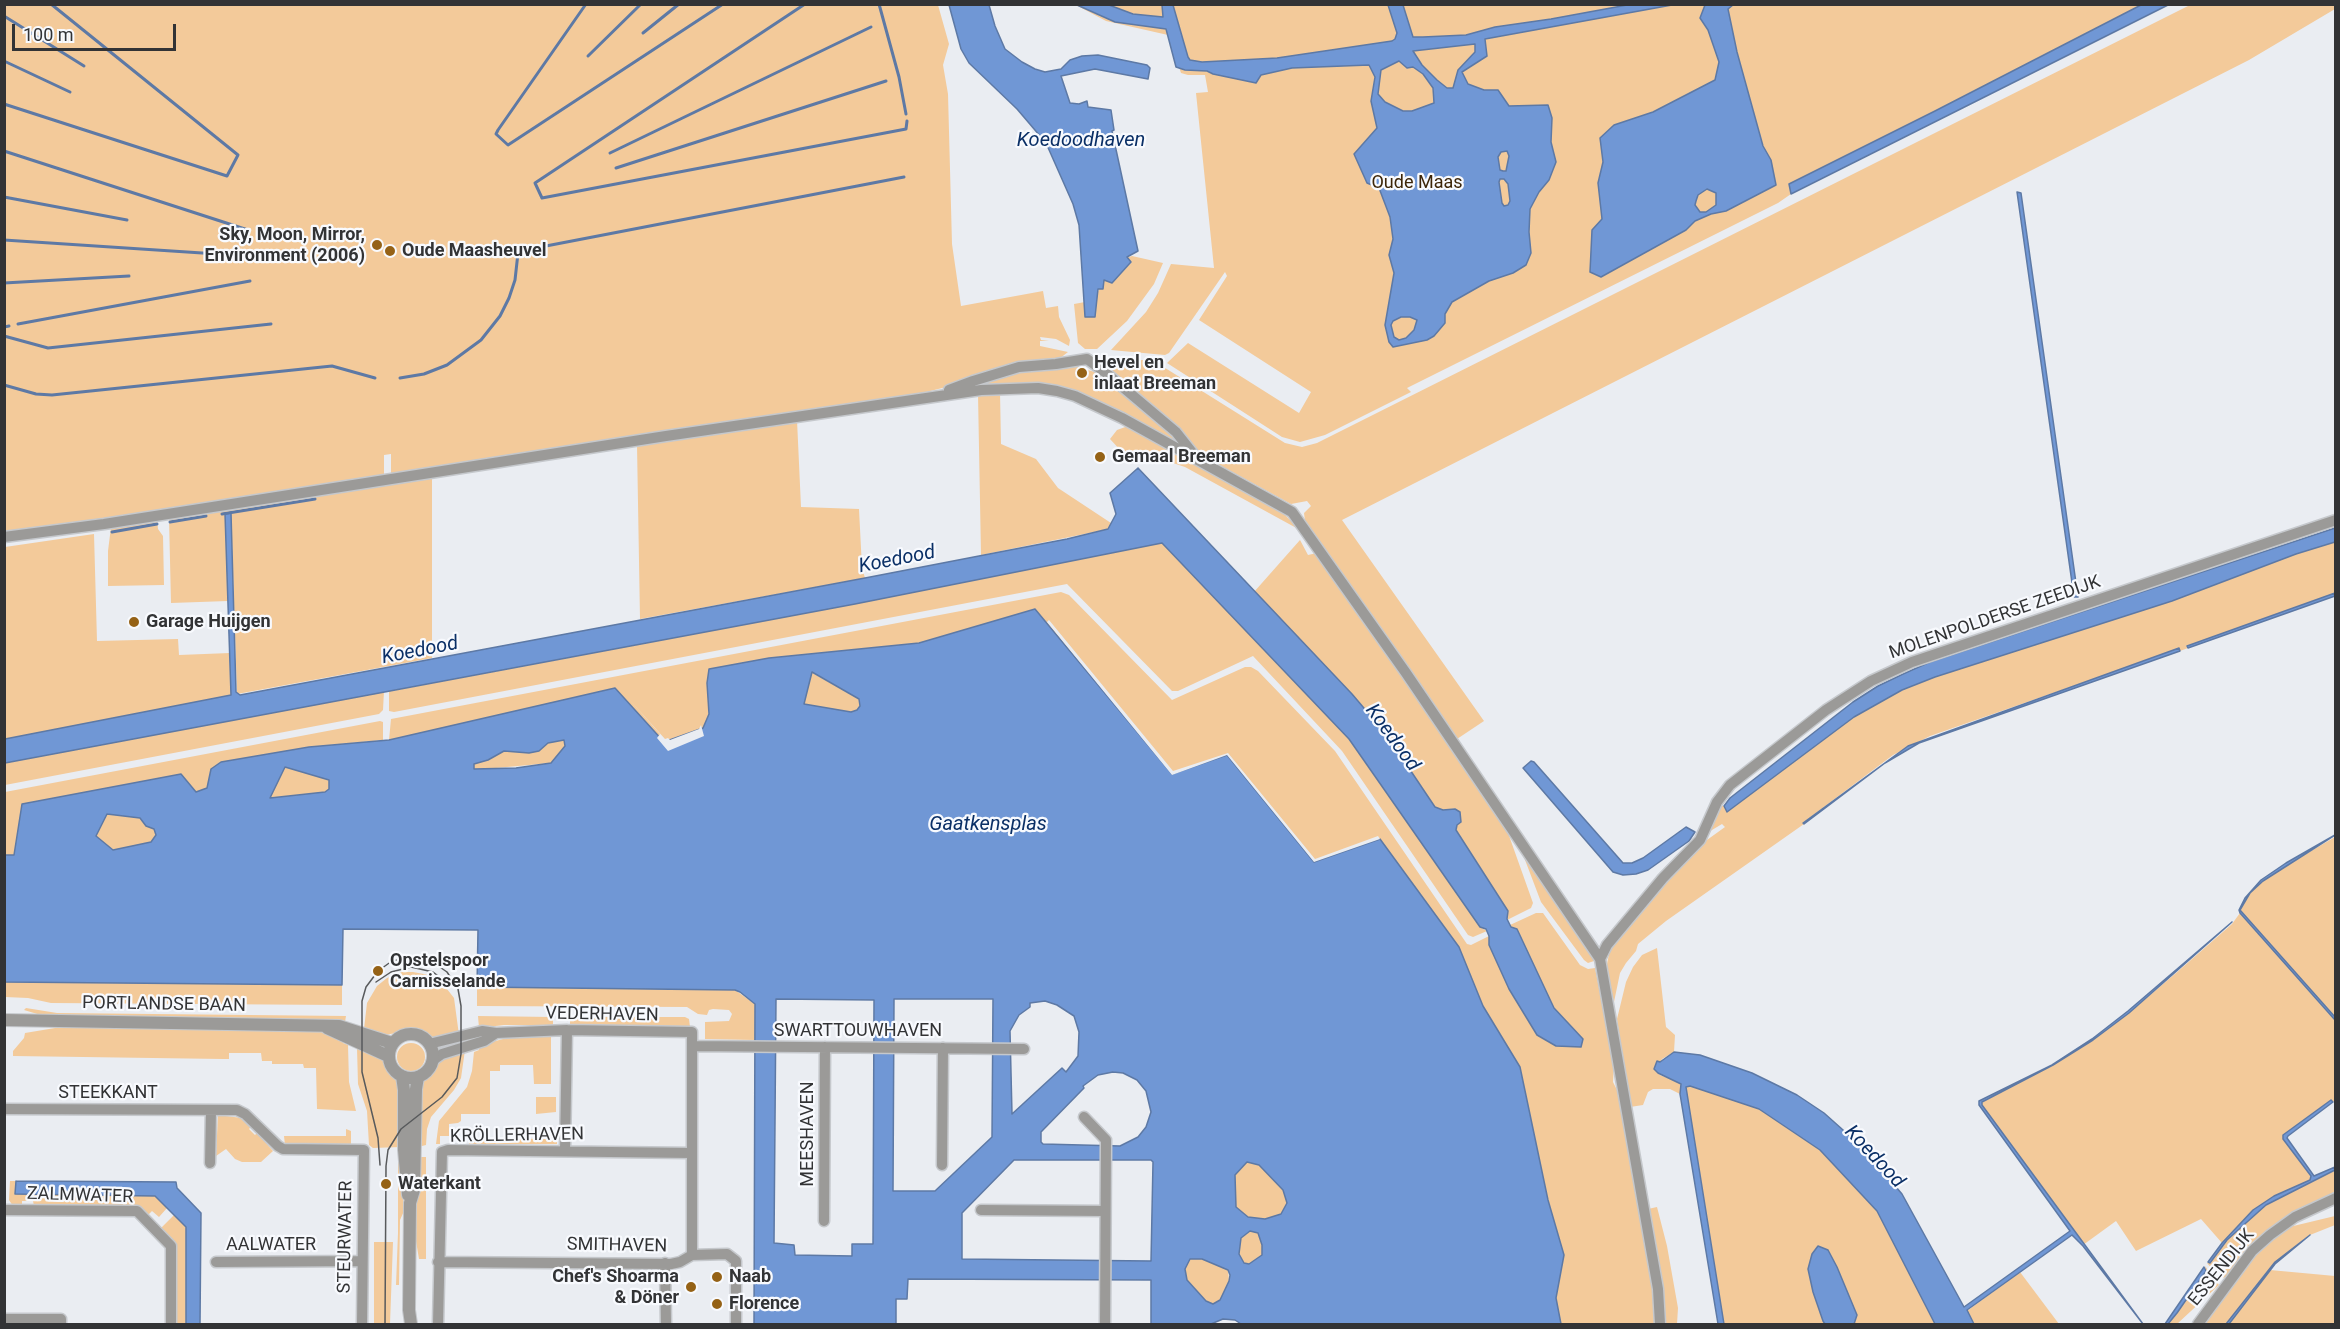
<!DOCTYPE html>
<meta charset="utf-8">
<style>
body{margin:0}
#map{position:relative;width:2340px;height:1329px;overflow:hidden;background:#eaedf2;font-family:Roboto,sans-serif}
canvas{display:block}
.frame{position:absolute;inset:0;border:6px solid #323335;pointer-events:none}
.scale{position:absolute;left:12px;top:24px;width:164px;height:27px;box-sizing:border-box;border:3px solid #323335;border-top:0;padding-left:8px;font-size:18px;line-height:21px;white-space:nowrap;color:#323335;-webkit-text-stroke:4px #f8fafe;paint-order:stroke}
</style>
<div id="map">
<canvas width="2340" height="1329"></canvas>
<div class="frame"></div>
<div class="scale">100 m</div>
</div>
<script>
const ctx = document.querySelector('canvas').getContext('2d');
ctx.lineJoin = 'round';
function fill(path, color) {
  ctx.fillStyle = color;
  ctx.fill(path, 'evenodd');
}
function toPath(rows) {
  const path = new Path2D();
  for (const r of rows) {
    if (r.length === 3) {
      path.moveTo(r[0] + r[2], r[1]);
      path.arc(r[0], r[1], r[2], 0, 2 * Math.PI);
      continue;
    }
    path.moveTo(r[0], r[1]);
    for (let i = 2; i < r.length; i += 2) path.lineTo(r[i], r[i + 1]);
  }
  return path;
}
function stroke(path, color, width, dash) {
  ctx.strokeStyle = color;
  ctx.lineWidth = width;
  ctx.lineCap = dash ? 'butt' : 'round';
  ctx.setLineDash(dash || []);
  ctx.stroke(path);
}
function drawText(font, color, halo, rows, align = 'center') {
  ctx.font = font + ' Roboto,sans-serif';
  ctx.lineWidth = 4.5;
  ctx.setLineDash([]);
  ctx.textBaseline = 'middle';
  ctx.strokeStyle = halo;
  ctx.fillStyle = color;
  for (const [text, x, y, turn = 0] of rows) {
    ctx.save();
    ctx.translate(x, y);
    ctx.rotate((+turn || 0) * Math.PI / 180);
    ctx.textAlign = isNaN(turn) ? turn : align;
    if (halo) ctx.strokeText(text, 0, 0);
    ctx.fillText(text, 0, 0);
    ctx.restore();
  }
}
fill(toPath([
 [5,5,938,5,949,44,943,65,948,94,952,244,961,306,1043,291,1046,308,1058,306,1059,317,1070,340,1069,346,1056,339,1040,337,1041,340,1049,341,1040,341,1040,346,1068,352,1059,359,914,395,391,475,391,454,384,455,384,476,58,527,5,532],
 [1076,5,2166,5,1791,194,1778,203,1407,388,1411,392,1325,435,1300,442,1282,437,1167,363,1188,343,1299,413,1311,392,1199,320,1227,276,1225,272,1169,353,1165,355,1111,350,1146,312,1158,293,1171,264,1214,268,1196,93,1208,92,1205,75,1188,75,1181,73,1168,35,1106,21],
 [2190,5,2335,5,2335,9,2249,60,1342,520,1484,721,1457,739,1305,521,1304,513,1311,506,1307,501,1291,504,1203,456,1184,436,1114,376,1110,369,1109,360,1114,358,1154,361,1285,443,1302,447,1317,443],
 [1132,256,1163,263,1154,284,1127,321,1097,349,1085,349,1078,343,1074,304,1085,302,1085,317,1104,280,1112,283,1131,263,1126,258],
 [1078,367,1098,373,1173,434,1180,444,1040,383,1004,384,964,388,980,381,1039,368],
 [1000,392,1001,444,1036,459,1058,488,1111,523,1109,529,981,555,978,394],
 [797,420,801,507,859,509,862,568,865,578,640,619,637,445],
 [1128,426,1280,510,1300,530,1185,467,1149,455,1132,456,1122,452,1110,439,1117,430],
 [432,477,432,658,237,694,231,513,225,514,228,601,171,603,169,518],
 [157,520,158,529,163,536,164,585,108,586,108,551,111,527],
 [94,534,97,641,178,639,179,655,230,653,232,694,230,696,5,739,5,547],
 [1300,540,1308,555,1317,553,1507,830,1533,903,1531,908,1507,920,1508,911,1456,830,1455,809,1443,810,1435,807,1386,734,1352,694,1254,592],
 [2335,542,2335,593,2187,646,2188,648,2180,651,2179,649,1930,736,1893,755,1804,822,1804,824,1666,921,1638,944,1636,951,1626,963,1620,973,1614,1002,1606,969,1610,949,1661,884,1700,845,1725,827,1722,824,1707,833,1718,805,1724,806,1727,812,1854,717,1902,690,1935,677,2172,601,2296,554],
 [1162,543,1349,739,1480,927,1487,931,1473,937,1468,935,1342,751,1253,656,1178,691,1172,691,1067,584,394,712,389,711,389,690,391,691,855,604],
 [1061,592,1069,595,1172,700,1245,667,1251,667,1258,671,1335,751,1467,944,1471,945,1489,936,1489,945,1509,989,1537,1035,1581,1047,1583,1039,1554,1008,1510,925,1536,913,1543,913,1580,965,1588,969,1595,968,1614,1064,1613,1082,1619,1094,1654,1288,1656,1324,1561,1324,1556,1298,1564,1255,1548,1200,1520,1067,1483,1006,1459,947,1314,862,1172,775,1035,610,919,643,769,658,710,669,707,683,709,714,703,729,664,742,615,688,389,740,391,719],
 [811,672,859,699,860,706,857,710,851,712,804,704],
 [382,691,384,691,383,710,379,714,5,785,5,763],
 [380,721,383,722,383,740,309,747,211,769,207,788,196,793,181,774,104,789,14,855,5,855,5,792],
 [564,740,566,746,551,763,474,770,473,764,488,760,503,751,539,751,548,743],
 [285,767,329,780,329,789,325,792,269,798],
 [107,814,140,818,146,826,154,829,156,835,151,842,113,850,96,836],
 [2335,837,2335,1017,2240,910,2250,893,2263,881,2280,869],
 [1522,852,1585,944,1594,961,1588,963,1584,960,1541,902],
 [2240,913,2335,1020,2335,1100,2333,1102,2331,1100,2283,1135,2283,1139,2311,1176,2310,1180,2274,1196,2254,1210,2222,1243,2201,1219,2136,1251,2116,1221,2083,1245,1982,1105,1982,1101,2053,1065,2093,1040,2129,1013,2176,973,2232,924],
 [1657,948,1666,1027,1675,1035,1674,1052,1662,1059,1657,1070,1660,1075,1681,1083,1680,1094,1670,1089,1653,1089,1648,1092,1643,1105,1630,1107,1617,1019,1626,982,1633,967,1642,955],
 [402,972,413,972,429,975,439,980,447,989,454,998,459,1035,433,1038,412,1030,385,1035,364,1029,367,1003,377,986,387,978],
 [4,982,342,985,342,1005,51,1003,28,998,5,997],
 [477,987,735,990,755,1004,755,1040,705,1039,705,1022,729,1021,732,1014,729,1010,713,1009,709,1010,707,1015,698,1014,687,1007,477,1006],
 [26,1008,57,1013,346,1016,345,1022,305,1019,44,1016,24,1010],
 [478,1016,553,1017,553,1025,504,1025,479,1028],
 [576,1017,685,1017,689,1019,690,1027,570,1026,570,1021],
 [61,1027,322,1032,344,1041,343,1043,348,1045,349,1082,356,1111,317,1109,316,1068,304,1068,303,1064,272,1064,272,1061,262,1061,261,1053,229,1053,229,1059,223,1059,13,1056,13,1051,24,1038,25,1033],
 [551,1035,551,1084,534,1084,533,1065,500,1065,500,1071,490,1071,490,1114,461,1114,461,1121,458,1123,449,1124,449,1136,440,1136,440,1144,436,1144,439,1121,467,1087,472,1071,474,1052,479,1050,478,1046,510,1037],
 [411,1057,14],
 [357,1048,384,1060,393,1078,398,1082,401,1147,373,1148,369,1145,367,1111,358,1084],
 [465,1050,461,1078,454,1090,431,1117,427,1129,426,1145,418,1147,419,1094,423,1081,439,1061],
 [1690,1086,1759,1109,1820,1150,1877,1211,1935,1324,1854,1324,1857,1315,1813,1292,1825,1324,1724,1324,1686,1087],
 [536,1097,556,1097,556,1112,536,1114],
 [218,1115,242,1118,251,1127,249,1129,255,1135,257,1133,273,1151,261,1162,242,1162,235,1159,226,1149,216,1156],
 [346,1129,351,1131,351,1146,285,1145,284,1136,346,1136],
 [469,1131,477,1131,477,1138,549,1139,550,1132,557,1132,557,1144,469,1144],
 [398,1157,401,1157,404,1211,400,1220,399,1285,396,1285,398,1233],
 [418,1157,426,1157,426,1259,419,1259,415,1235],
 [1247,1162,1259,1165,1283,1190,1287,1203,1281,1214,1265,1219,1248,1217,1236,1207,1235,1175],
 [2335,1170,2335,1194,2310,1205,2228,1277,2220,1278,2207,1263,2210,1263,2227,1240,2266,1205],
 [10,1181,16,1181,16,1194,155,1196,167,1208,159,1217,152,1211,147,1216,34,1206,33,1201,22,1201,22,1206,13,1206,9,1200],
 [1657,1207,1667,1246,1678,1308,1677,1324,1665,1324,1648,1209],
 [174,1215,187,1227,186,1324,175,1324,175,1250,160,1229],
 [2335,1216,2335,1225,2310,1235,2275,1262,2226,1324,2203,1324,2251,1259,2285,1228],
 [1251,1231,1258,1233,1262,1245,1262,1255,1250,1264,1244,1263,1239,1254,1241,1238],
 [374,1242,393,1242,390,1324,374,1324],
 [1190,1259,1202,1259,1228,1270,1229,1281,1220,1300,1213,1304,1206,1301,1187,1280,1185,1269],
 [2205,1266,2219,1285,2177,1324,2168,1324,2206,1272],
 [2270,1270,2335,1276,2335,1324,2229,1324],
 [2020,1272,2059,1324,1974,1324,1967,1311]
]), '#f3ca9a');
const water = toPath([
 [949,5,989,5,995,26,1005,49,1022,62,1035,69,1045,72,1061,69,1070,60,1082,56,1098,55,1147,65,1150,68,1148,79,1095,69,1061,76,1070,103,1079,104,1087,101,1088,107,1111,110,1114,130,1112,131,1138,251,1127,257,1131,262,1112,283,1104,280,1103,289,1098,289,1095,317,1085,317,1079,225,1073,204,1046,143,1017,109,969,63,961,49,949,5],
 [1077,5,1109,5,1133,14,1163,17,1162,5,1173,5,1188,57,1190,60,1202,62,1277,58,1392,41,1395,39,1397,33,1388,5,1403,5,1413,37,1423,37,1466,35,1495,27,1551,19,1627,5,1672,5,1485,39,1487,56,1462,72,1468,84,1484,90,1498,90,1509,106,1548,105,1552,118,1551,142,1556,162,1549,180,1539,192,1530,209,1529,232,1531,253,1526,265,1513,273,1489,281,1452,302,1445,314,1445,323,1434,336,1427,340,1393,347,1389,342,1385,325,1394,273,1389,255,1393,239,1390,217,1379,188,1367,183,1354,154,1377,128,1371,101,1375,77,1369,65,1292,68,1261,75,1256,83,1213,74,1207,71,1185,70,1176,67,1166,29,1115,22,1077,5],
 [1475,44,1475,52,1458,70,1453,88,1447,88,1437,80,1422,65,1413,51,1475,44],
 [1399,61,1407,68,1413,67,1423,74,1433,88,1434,103,1412,111,1403,111,1385,102,1378,94,1381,70,1399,61],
 [1507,151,1509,156,1506,171,1503,171,1500,170,1498,157,1501,152,1507,151],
 [1500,179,1504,179,1508,184,1510,201,1508,205,1504,206,1502,203,1499,182,1500,179],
 [1401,317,1410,317,1417,320,1414,330,1406,338,1399,340,1394,337,1391,325,1393,321,1401,317],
 [1705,5,1733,5,1728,9,1737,52,1763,146,1771,160,1776,185,1726,211,1711,214,1695,221,1686,230,1601,277,1590,272,1592,230,1602,219,1598,183,1603,162,1600,138,1614,125,1653,112,1715,80,1719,62,1708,30,1700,18,1705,5],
 [1707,189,1716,193,1716,205,1706,212,1700,212,1695,205,1696,201,1698,195,1707,189],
 [2141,5,2168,5,1791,194,1789,184,1935,111,2141,5],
 [2017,192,2021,193,2078,597,2074,597,2017,192],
 [1138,468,1352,694,1386,734,1435,807,1443,810,1455,809,1460,812,1461,822,1457,825,1456,830,1508,911,1507,919,1511,927,1517,929,1554,1008,1583,1039,1581,1047,1556,1046,1537,1035,1509,989,1489,945,1489,936,1486,929,1480,927,1349,739,1162,543,855,604,5,763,5,739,231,695,225,514,231,513,236,692,240,695,865,578,1067,539,1108,529,1116,514,1110,493,1138,468],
 [2335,528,2335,542,2296,554,2172,601,1935,677,1902,690,1854,717,1727,812,1724,806,1730,798,1853,702,1878,686,1903,674,1930,662,2335,528],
 [2335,593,2335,596,2188,648,2187,646,2335,593],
 [1035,609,1172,774,1227,755,1314,862,1380,839,1459,947,1483,1006,1520,1067,1548,1200,1564,1255,1556,1298,1561,1324,1241,1324,1235,1320,1223,1319,1211,1324,1151,1324,1151,1280,908,1279,907,1299,896,1299,896,1324,754,1324,755,1004,740,992,735,990,477,987,478,930,343,929,342,985,5,982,5,855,14,855,22,804,181,774,196,792,207,788,211,769,221,762,309,747,389,740,615,688,664,742,703,728,709,714,707,683,709,669,769,658,919,643,1035,609],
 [812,672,859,699,860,706,857,710,851,712,804,704,812,672],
 [564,740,565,746,551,763,516,768,474,769,474,764,488,760,504,751,529,753,539,751,548,743,564,740],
 [285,767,329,780,329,789,325,792,270,798,285,767],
 [107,814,140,818,146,826,154,829,156,835,151,842,113,850,96,836,107,814],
 [776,999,874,1000,873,1244,852,1244,852,1256,795,1255,794,1245,774,1243,776,999],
 [894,999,993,999,992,1137,935,1191,893,1191,894,999],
 [1045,1001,1057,1005,1074,1016,1079,1032,1078,1056,1066,1072,1062,1068,1012,1114,1010,1031,1019,1015,1030,1007,1030,1003,1045,1001],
 [1113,1072,1123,1073,1137,1080,1146,1091,1151,1112,1146,1127,1138,1137,1120,1146,1043,1144,1041,1142,1041,1132,1084,1088,1083,1086,1098,1075,1113,1072],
 [1014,1160,1151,1160,1153,1162,1151,1261,962,1259,962,1213,1014,1160],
 [1247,1162,1259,1165,1283,1190,1287,1203,1281,1214,1265,1219,1248,1217,1236,1207,1235,1175,1247,1162],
 [1250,1231,1258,1233,1262,1245,1262,1255,1249,1264,1244,1263,1239,1254,1241,1238,1250,1231],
 [1190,1259,1202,1259,1228,1270,1230,1275,1229,1281,1220,1300,1213,1304,1206,1301,1187,1280,1185,1269,1190,1259],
 [2179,648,2180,651,1919,743,1885,763,1804,824,1803,823,1908,746,2179,648],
 [1531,761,1534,762,1623,863,1632,863,1643,858,1686,827,1695,832,1689,841,1648,870,1636,874,1623,875,1613,872,1523,768,1531,761],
 [2335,835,2263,881,2250,893,2240,910,2335,1017,2335,1020,2240,913,2239,910,2245,898,2261,880,2286,863,2335,835],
 [2232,922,2129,1013,2093,1040,2053,1065,1982,1102,1982,1105,2143,1324,2083,1246,2072,1235,1967,1310,1974,1324,1935,1324,1877,1211,1820,1150,1759,1109,1690,1086,1686,1087,1724,1324,1718,1324,1680,1094,1681,1084,1658,1073,1654,1069,1657,1061,1660,1062,1674,1052,1700,1055,1752,1073,1797,1095,1824,1113,1861,1146,1902,1194,1964,1307,2070,1231,1979,1105,1979,1101,2052,1065,2092,1039,2128,1011,2232,922],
 [2331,1100,2333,1102,2288,1136,2287,1138,2314,1176,2335,1167,2335,1170,2266,1205,2227,1240,2210,1263,2208,1262,2222,1243,2253,1210,2274,1196,2310,1180,2311,1176,2283,1139,2283,1135,2331,1100],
 [16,1181,176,1182,177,1188,201,1213,200,1324,186,1324,186,1227,155,1196,15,1194,16,1181],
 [2310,1235,2275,1264,2229,1324,2226,1324,2275,1262,2310,1235],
 [1818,1246,1828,1250,1837,1267,1857,1315,1854,1324,1825,1324,1823,1321,1813,1292,1808,1269,1812,1254,1818,1246],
 [2204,1267,2206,1271,2177,1313,2168,1324,2165,1324,2204,1267]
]);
fill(water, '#7097d5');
stroke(water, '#5d79a5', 1.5);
fill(toPath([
 [1049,620,1173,771,1228,753,1315,859,1378,836,1380,839,1314,862,1227,755,1172,775,1047,622],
 [627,697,665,739,668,738,670,740,699,729,701,725,704,736,668,751,657,738,660,734]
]), '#eaedf2');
stroke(toPath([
 [586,4,498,130,496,134,508,145,723,4],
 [805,4,535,183,542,198,906,129,907,121],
 [879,4,899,77,906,114],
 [4,16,84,66],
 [643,33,679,4],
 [588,56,641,4],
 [4,61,70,92],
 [4,104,227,176,238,155,51,4],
 [4,151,248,230],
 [610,153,871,27],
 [616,168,886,81],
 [4,197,127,220],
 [4,240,248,256],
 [4,283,129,276],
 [18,324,250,281],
 [4,327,9,326],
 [4,336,48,348,271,324],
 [400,378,424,374,447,365,481,340,500,316,509,298,515,280,518,253,520,251,904,177],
 [4,385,36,394,52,395,332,366,375,378],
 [222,514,315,499],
 [170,522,206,516],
 [112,532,157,524]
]), '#5d79a5', 3);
const minor = toPath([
 [949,390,973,381,1019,367,1056,364,1087,359,1106,373,1176,432,1195,456],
 [4,537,104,524,666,436,981,390,1038,388,1057,391,1075,396,1122,418,1292,512,1406,673,1600,959,1658,1289,1660,1324],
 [1600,959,1607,945,1663,878,1700,840,1717,802,1730,785,1826,710,1871,681,1912,662,2336,520],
 [429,1044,482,1031,496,1033,567,1030,692,1032,692,1255,680,1262,671,1264,438,1262],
 [692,1046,1024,1049],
 [432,1061,442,1054,484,1041,496,1033],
 [4,1109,237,1110,245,1114,278,1146,283,1149,364,1150,362,1324],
 [1084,1117,1106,1140,1105,1324],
 [565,1151,567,1030],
 [210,1163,211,1110],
 [942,1165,943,1048],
 [4,1210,137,1211,171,1246,171,1324],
 [981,1210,1105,1211],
 [824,1221,825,1047],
 [692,1255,727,1254,736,1261,736,1324],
 [216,1262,362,1261],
 [665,1263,666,1324],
 [4,1319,61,1319,61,1324],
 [438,1324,442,1152,448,1150,691,1153],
 [2198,1324,2252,1251,2270,1235,2295,1217,2336,1198]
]);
const tertiary = toPath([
 [4,1020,339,1026,392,1043],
 [327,1028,388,1056],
 [411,1056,22],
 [402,1076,404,1090,404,1150,408,1195],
 [411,1324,409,1310,410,1203,414,1190,416,1089,418,1077]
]);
stroke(minor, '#c5c8cc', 13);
stroke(tertiary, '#c5c8cc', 14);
stroke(minor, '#9b9a98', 10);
stroke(tertiary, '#9b9a98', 12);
stroke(toPath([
 [376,982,391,972,411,967,433,972,446,982],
 [362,1017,362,1072,378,1138,380,1165],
 [362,1024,362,1001,366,987,378,971,392,961,412,957,431,961,447,972,458,989,461,1006,461,1054,457,1078,442,1097,401,1129,388,1150,386,1166,385,1324]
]), '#585a5c', 1.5);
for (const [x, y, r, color] of [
 [377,245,6,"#956216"],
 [390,251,6,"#956216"],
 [1082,373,6,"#956216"],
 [1100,457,6,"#956216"],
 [134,622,6,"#956216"],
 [378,971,6,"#956216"],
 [386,1184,6,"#956216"],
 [717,1277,6,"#956216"],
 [691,1287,6,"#956216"],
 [717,1304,6,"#956216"]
]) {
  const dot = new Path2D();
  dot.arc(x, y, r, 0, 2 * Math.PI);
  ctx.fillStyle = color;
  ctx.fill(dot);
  stroke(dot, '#f8fafe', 2);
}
drawText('18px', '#3c2609', '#f8fafe', [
 ["Oude Maas",1417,183]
]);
drawText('bold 18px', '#323335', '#f8fafe', [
 ["Sky, Moon, Mirror,",365,235,"right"],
 ["Environment (2006)",365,256,"right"],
 ["Oude Maasheuvel",402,251],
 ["Hevel en",1094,363],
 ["inlaat Breeman",1094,384],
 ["Gemaal Breeman",1112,457],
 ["Garage Huijgen",146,622],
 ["Opstelspoor",390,961],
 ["Carnisselande",390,982],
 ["Waterkant",398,1184],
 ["Chef's Shoarma",679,1277,"right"],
 ["& Döner",679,1298,"right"],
 ["Naab",729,1277],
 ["Florence",729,1304]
], 'left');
drawText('18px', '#323335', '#f8fafe', [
 ["MOLENPOLDERSE ZEEDIJK",1995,618,-19],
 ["PORTLANDSE BAAN",164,1005,1],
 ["VEDERHAVEN",602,1015,1],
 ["SWARTTOUWHAVEN",858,1031],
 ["STEEKKANT",108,1093],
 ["MEESHAVEN",808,1134,-90],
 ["KRÖLLERHAVEN",517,1136,-1],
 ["ZALMWATER",80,1196,2],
 ["STEURWATER",346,1237,-89],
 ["AALWATER",271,1245],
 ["SMITHAVEN",617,1246,1],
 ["ESSENDIJK",2222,1268,-51]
]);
drawText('italic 20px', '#0a2f66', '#f8fafe', [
 ["Koedoodhaven",1081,141],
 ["Koedood",897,560,-11],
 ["Koedood",420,651,-11],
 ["Koedood",1392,738,54],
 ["Gaatkensplas",988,825],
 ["Koedood",1874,1157,47]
]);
</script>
